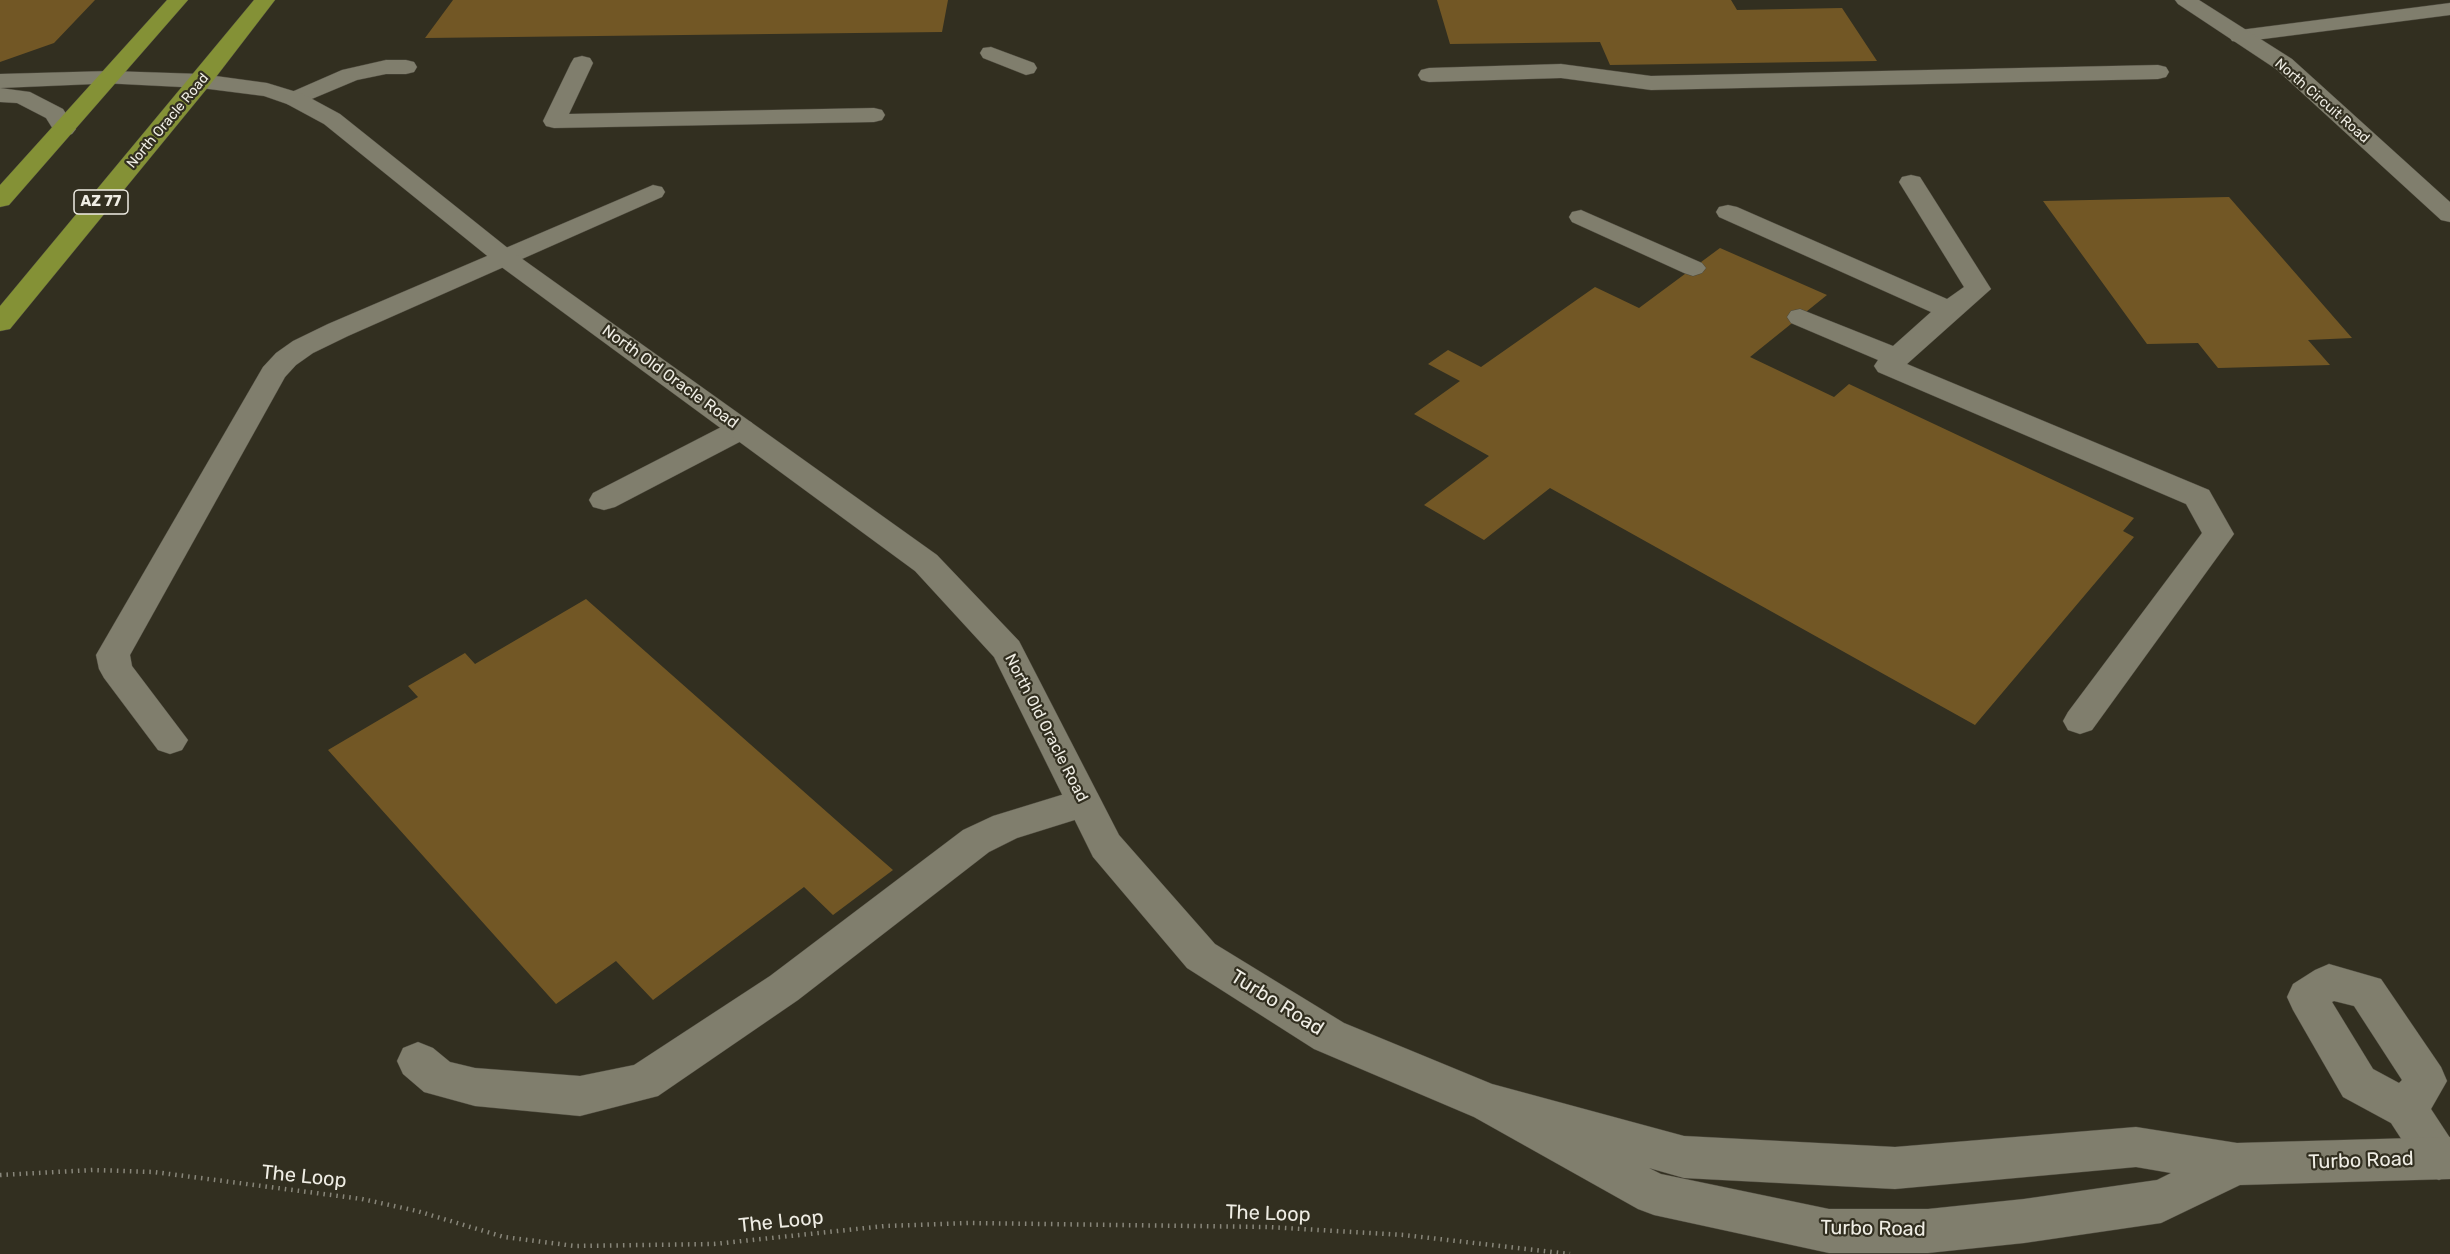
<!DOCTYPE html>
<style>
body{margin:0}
canvas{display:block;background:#322f20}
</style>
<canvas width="2450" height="1254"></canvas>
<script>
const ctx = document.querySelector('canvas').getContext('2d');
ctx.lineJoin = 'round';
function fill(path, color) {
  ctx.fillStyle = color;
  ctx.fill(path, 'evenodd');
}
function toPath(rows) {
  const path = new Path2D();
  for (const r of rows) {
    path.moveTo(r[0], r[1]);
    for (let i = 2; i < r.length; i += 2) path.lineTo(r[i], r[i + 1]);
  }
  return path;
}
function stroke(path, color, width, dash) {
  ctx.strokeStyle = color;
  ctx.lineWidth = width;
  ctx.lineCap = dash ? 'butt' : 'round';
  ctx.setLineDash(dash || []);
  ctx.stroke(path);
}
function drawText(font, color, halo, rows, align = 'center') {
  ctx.font = font + ' Rubik,sans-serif';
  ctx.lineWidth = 4.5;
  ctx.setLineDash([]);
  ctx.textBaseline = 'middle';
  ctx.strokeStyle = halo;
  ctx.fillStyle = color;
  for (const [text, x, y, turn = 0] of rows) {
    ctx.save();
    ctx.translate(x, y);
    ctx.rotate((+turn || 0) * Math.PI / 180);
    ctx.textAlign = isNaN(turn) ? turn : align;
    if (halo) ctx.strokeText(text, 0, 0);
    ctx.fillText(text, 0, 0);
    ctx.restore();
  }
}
fill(toPath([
 [0,0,95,0,54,43,0,62],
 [453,0,948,0,942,32,425,38],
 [1437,0,1731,0,1737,10,1842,8,1877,61,1610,65,1600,42,1450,44],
 [2229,197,2352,338,2308,340,2330,365,2218,368,2198,343,2147,344,2043,201],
 [1720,248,1827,295,1750,357,1834,397,1849,384,2134,518,2123,531,2134,537,1975,725,1550,488,1484,540,1424,505,1489,456,1414,414,1460,381,1428,364,1448,350,1481,367,1595,287,1639,308],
 [586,599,854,836,893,870,833,915,804,887,653,1000,616,961,556,1004,328,750,418,697,408,686,465,653,475,664]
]), '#725725');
const service = toPath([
 [2450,3,2450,15,2240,42,2232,41,2229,36,2232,31,2240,30,2450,3],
 [991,47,1034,63,1037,68,1034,73,1026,75,983,58,980,53,983,48,991,47],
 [582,56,590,58,593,63,569,114,874,108,882,110,885,115,882,120,874,122,554,128,546,126,543,121,571,63,574,58,582,56],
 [386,60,406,60,414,62,417,67,414,72,406,74,386,74,357,80,295,106,287,104,284,99,287,94,342,70,386,60],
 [1561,64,1651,76,2158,65,2166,67,2169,72,2166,77,2158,79,1651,90,1561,78,1429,82,1421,80,1418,75,1421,70,1429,68,1561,64],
 [110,71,118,73,121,78,118,83,0,88,0,74,110,71],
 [0,88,30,92,63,109,76,129,72,134,64,136,56,134,46,118,17,103,0,102,0,88],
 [1911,175,1920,177,1991,289,1907,364,2209,490,2234,534,2092,730,2080,734,2068,730,2063,721,2068,712,2202,533,2186,504,1878,372,1874,366,1878,360,1791,323,1787,317,1791,311,1800,309,1893,346,1931,312,1719,217,1716,212,1719,207,1728,205,1737,207,1947,299,1964,287,1899,182,1902,177,1911,175],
 [653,185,662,187,665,192,662,197,348,336,313,353,296,365,285,377,130,655,132,666,188,740,182,750,170,754,158,750,104,678,99,669,96,655,263,367,276,353,293,341,328,324,653,185],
 [1581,210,1702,263,1706,268,1702,273,1693,276,1684,273,1572,222,1569,217,1572,212,1581,210],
 [741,420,751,422,756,429,751,436,615,507,604,510,593,507,589,500,593,493,731,422,741,420],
 [1084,788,1097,793,1102,803,1097,813,1017,838,989,852,798,1000,658,1096,580,1116,475,1106,424,1092,403,1074,397,1061,403,1048,418,1042,433,1048,450,1062,475,1068,580,1076,634,1065,770,976,963,830,993,816,1084,788],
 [2329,964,2381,979,2441,1067,2447,1081,2431,1109,2450,1138,2450,1175,2439,1180,2424,1174,2391,1123,2343,1097,2293,1010,2287,997,2293,984,2315,970,2329,964],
 [2334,1001,2354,1006,2402,1080,2399,1083,2373,1069,2332,1002,2334,1001]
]);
const minor = toPath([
 [2175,0,2199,0,2292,59,2450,202,2450,222,2441,220,2276,69,2178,4,2175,0],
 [110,71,201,74,267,83,303,94,340,114,514,253,937,555,1019,641,1119,835,1215,944,1344,1023,1492,1084,1684,1136,1895,1147,2136,1127,2237,1143,2450,1137,2450,1179,2240,1185,2161,1223,2024,1243,1928,1253,1829,1253,1654,1215,1638,1209,1474,1117,1314,1049,1187,968,1093,857,994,657,915,571,496,263,324,124,287,104,264,96,201,88,102,83,99,78,102,73,110,71],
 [2136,1167,2171,1173,2157,1180,2024,1199,1928,1209,1829,1209,1661,1174,1649,1168,1684,1178,1895,1189,2136,1167]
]);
const trunk = toPath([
 [167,0,188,0,9,205,0,207,0,185,167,0],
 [254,0,275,0,209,86,10,329,0,331,0,306,254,0]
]);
stroke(service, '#4d4a3e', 1);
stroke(minor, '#4d4a3e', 1);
stroke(trunk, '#4d4a3e', 1);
stroke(toPath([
 [0,1175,93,1170,154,1172,362,1199,417,1211,504,1237,575,1246,714,1244,885,1226,969,1223,1268,1227,1404,1235,1570,1254]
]), '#88867a', 4.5, [1.5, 5]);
fill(service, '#807e6d');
fill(minor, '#807e6d');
fill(trunk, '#849136');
drawText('14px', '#efede4', '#322f20', [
 ["North Circuit Road",2322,101,41],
 ["North Oracle Road",168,121,-50]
]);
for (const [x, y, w] of [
 [101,202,54]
]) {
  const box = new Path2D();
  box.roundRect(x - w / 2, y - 12, w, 24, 4.5);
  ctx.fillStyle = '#322f20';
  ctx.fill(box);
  stroke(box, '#efede4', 1.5);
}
drawText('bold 15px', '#efede4', null, [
 ["AZ 77",101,202]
]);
drawText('16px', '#efede4', '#322f20', [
 ["North Old Oracle Road",670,377,36],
 ["North Old Oracle Road",1046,728,63]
]);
drawText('20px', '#efede4', '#322f20', [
 ["Turbo Road",1277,1003,32],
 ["Turbo Road",2361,1161,-2],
 ["The Loop",304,1177,6],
 ["The Loop",1268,1214,2],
 ["The Loop",781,1222,-6],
 ["Turbo Road",1873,1229,1]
]);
</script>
